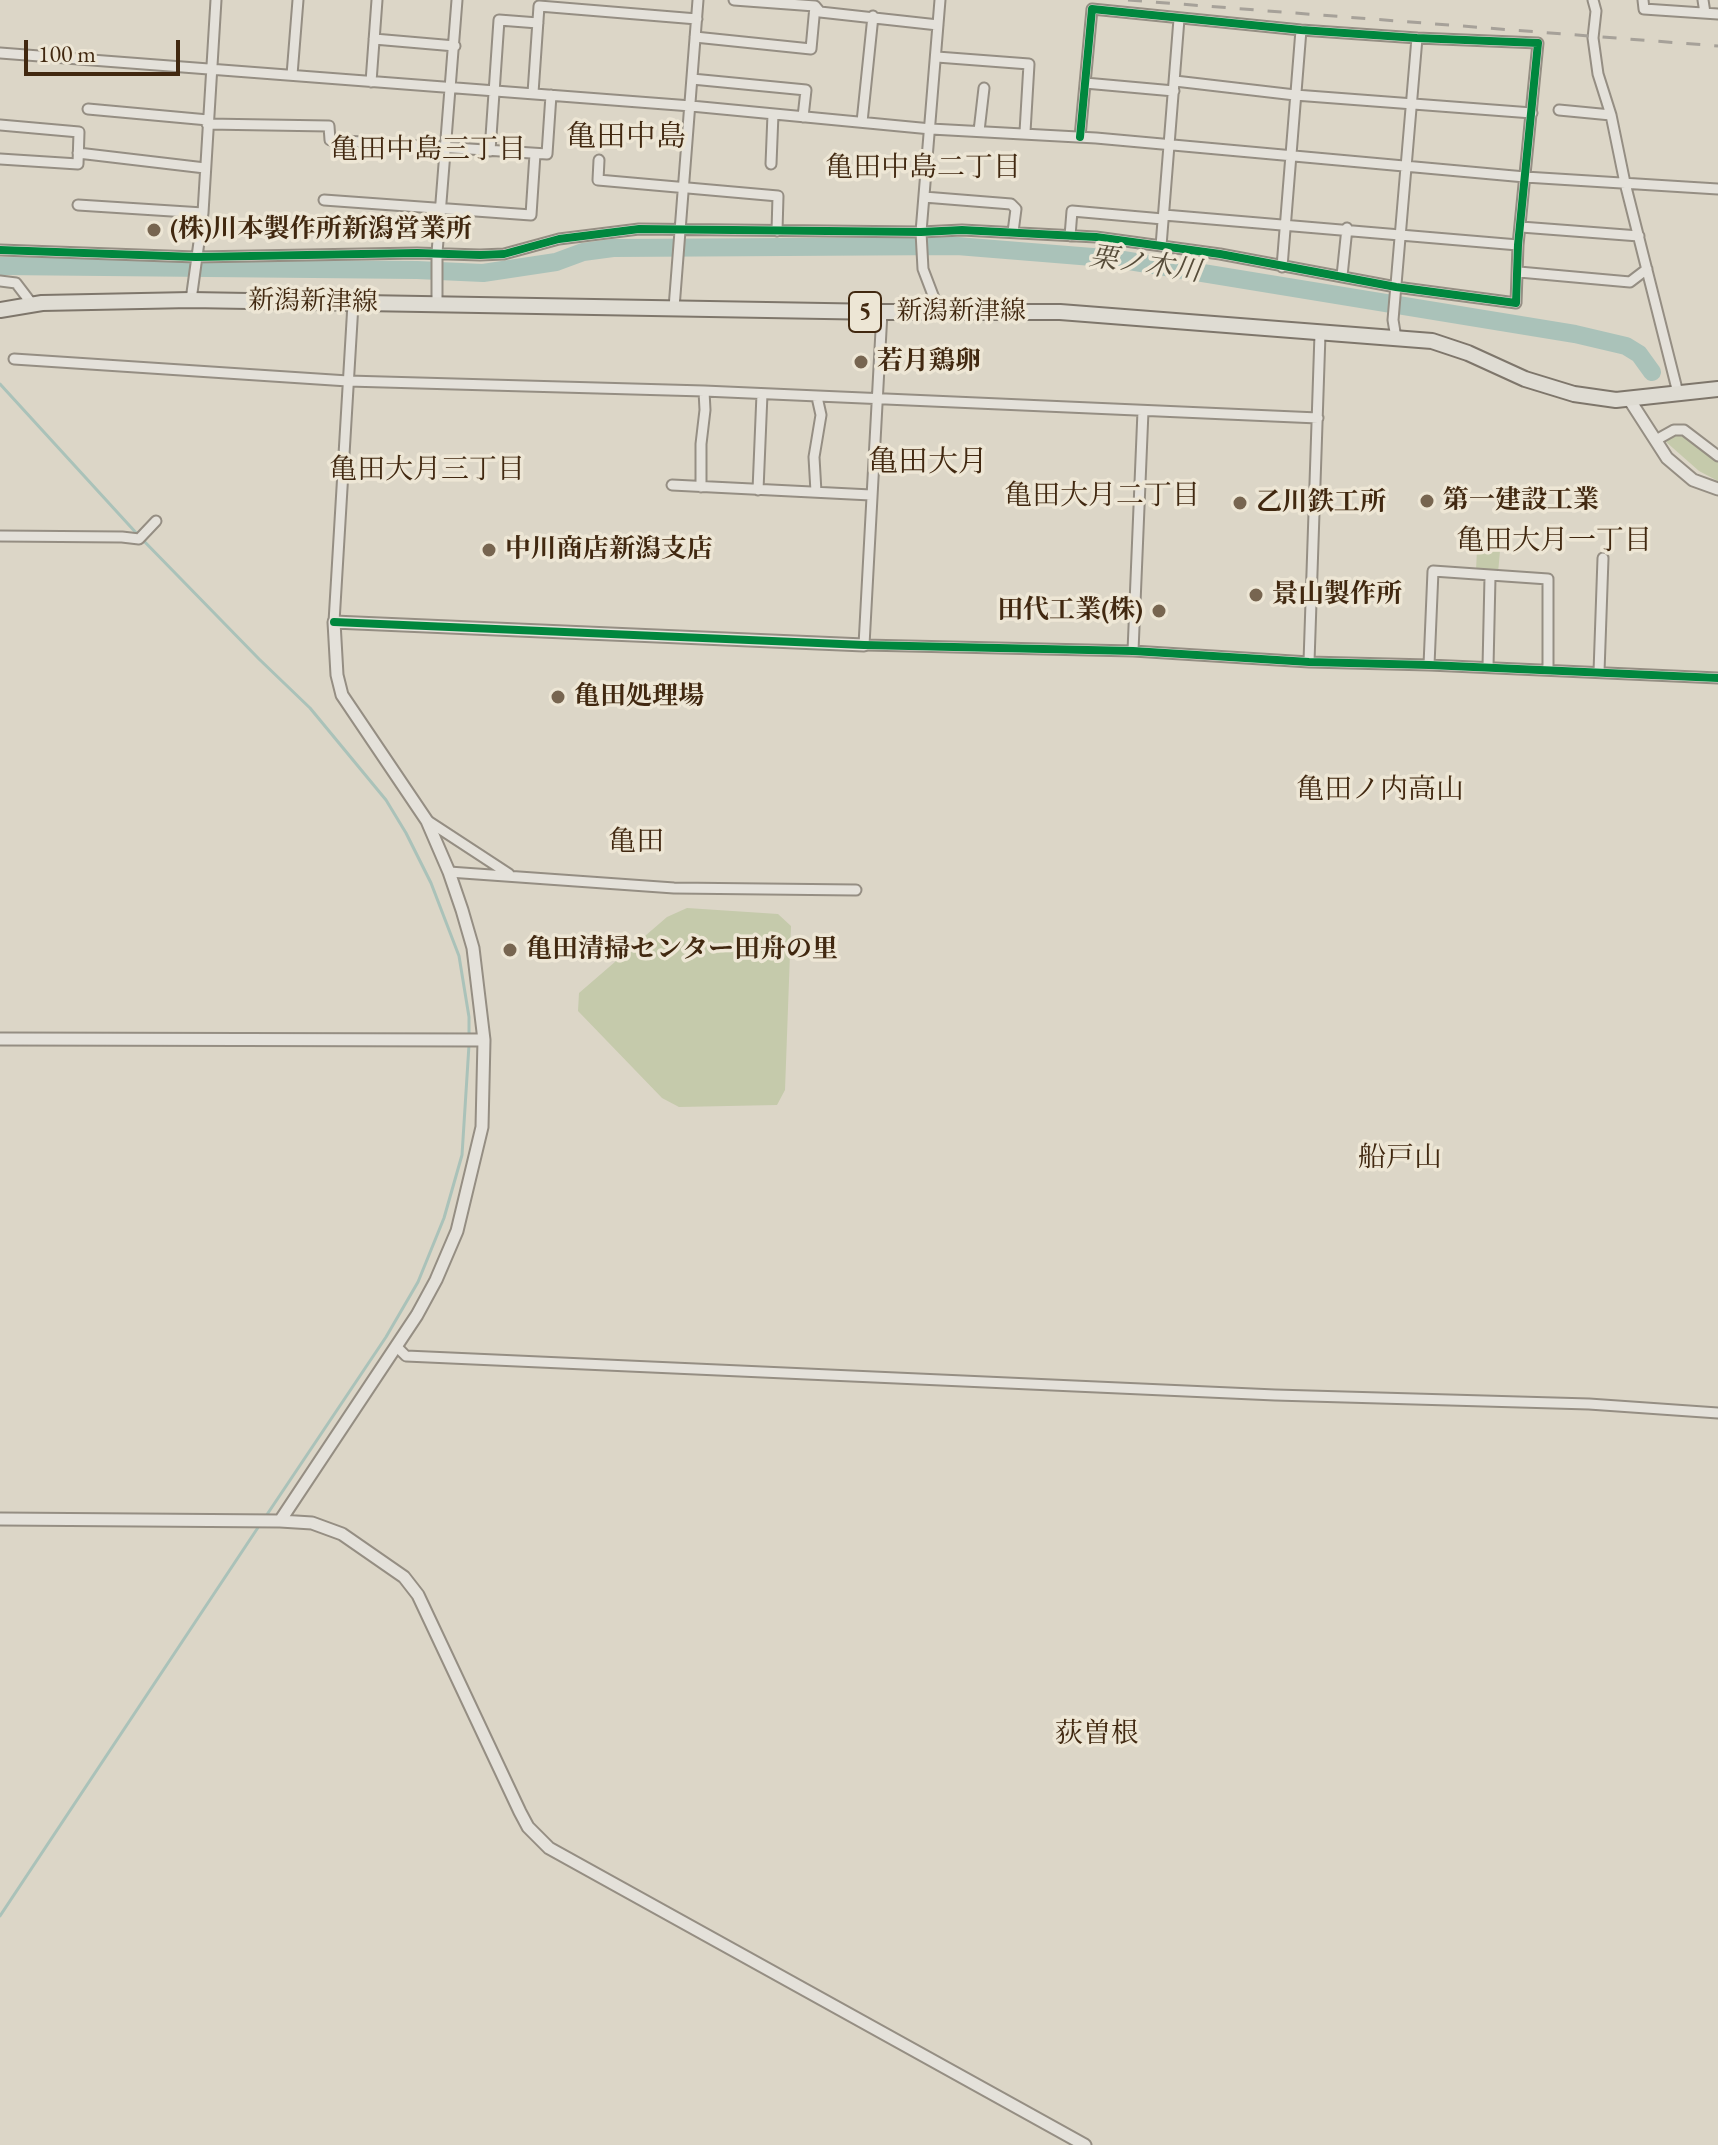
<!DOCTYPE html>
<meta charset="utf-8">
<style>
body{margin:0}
#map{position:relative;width:1718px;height:2145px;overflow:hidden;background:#dcd6c7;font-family:"EB Garamond",serif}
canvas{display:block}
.scale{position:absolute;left:24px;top:40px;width:156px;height:36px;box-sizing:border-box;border:4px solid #412810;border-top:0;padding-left:10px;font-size:24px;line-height:28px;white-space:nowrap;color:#412810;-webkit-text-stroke:6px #ede6d5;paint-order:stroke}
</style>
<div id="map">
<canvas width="1718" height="2145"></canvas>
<div class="scale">100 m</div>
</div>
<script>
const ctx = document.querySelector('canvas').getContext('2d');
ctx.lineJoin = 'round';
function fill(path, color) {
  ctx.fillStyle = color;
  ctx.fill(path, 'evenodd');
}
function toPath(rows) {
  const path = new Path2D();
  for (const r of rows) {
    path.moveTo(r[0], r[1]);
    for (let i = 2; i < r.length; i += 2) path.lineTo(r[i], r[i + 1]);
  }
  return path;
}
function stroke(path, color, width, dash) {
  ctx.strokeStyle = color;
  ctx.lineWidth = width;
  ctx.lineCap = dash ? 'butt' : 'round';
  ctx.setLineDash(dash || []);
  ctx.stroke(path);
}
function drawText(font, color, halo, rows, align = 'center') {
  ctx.font = font + ' "EB Garamond","Noto Serif JP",serif';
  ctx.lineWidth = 7;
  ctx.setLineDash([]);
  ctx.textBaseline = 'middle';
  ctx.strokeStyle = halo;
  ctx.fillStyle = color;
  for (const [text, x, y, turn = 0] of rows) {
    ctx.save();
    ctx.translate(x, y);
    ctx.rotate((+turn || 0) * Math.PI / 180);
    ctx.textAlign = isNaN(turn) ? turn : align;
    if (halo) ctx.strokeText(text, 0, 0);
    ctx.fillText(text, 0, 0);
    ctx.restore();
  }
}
fill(toPath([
 [1674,434,1686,435,1718,461,1718,481,1699,471,1665,441],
 [1477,549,1500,551,1498,573,1476,571],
 [687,908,778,914,791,926,785,1090,777,1105,679,1107,662,1098,578,1011,579,993,667,917]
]), '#c5caab');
stroke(toPath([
 [0,384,139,536,259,659,310,708,386,800,406,833,431,883,459,956,469,1017,469,1037],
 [266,1516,386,1337,418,1282,444,1218,462,1155,469,1045],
 [0,1916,259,1526]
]), '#aac2b9', 3);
stroke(toPath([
 [0,266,417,270,483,273,556,262,583,252,613,248,957,246,1117,259,1575,334,1626,346,1639,354,1652,372]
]), '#aac2b9', 18);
const minor = toPath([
 [734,0,815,6,820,12,938,25],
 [1593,0,1596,11,1593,38,1598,74,1611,115,1625,183,1678,393],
 [1643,0,1644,9,1718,14],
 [1703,0,1705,13],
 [695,37,811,49,815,6],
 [374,39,455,46],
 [0,53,691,106,931,129,1096,138,1525,177,1718,189],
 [937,57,1029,64,1025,132],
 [292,75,298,0],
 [692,79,806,90,803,117],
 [1175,81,1295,95,1532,113],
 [371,82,377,0],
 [1085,83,1174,91],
 [533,93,539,6,697,19],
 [88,109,208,120],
 [1559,110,1611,115],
 [862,122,873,16],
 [207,124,329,126,330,140,547,154,551,95],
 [0,125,79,132,78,164,0,159],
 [979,131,984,88],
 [490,151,499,20,538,23],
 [78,153,205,168],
 [599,160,598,180,778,196,777,231],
 [771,164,773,114],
 [924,197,1011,204,1016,209,1013,232],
 [324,200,531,215,535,154],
 [78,205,203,213],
 [1164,215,1518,245],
 [1521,227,1639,236],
 [1070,236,1072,211,1163,219],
 [1161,246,1179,19],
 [0,250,196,257,417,253,480,255,504,254,559,239,639,229,921,232,962,230,1096,237,1220,254,1396,287,1516,303,1518,245,1538,43,1417,38,1301,30,1092,9,1080,137],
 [1282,267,1301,30],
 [1519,272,1630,282,1647,269],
 [1342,276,1347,228],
 [0,281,16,283,32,304],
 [191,300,203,213,216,0],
 [437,303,437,253,457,0],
 [674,308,698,0],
 [939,311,923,269,921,232,940,0],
 [882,312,864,645,1133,651,1309,662,1429,665,1718,678],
 [1396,338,1393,320,1417,38],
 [14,359,348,381,704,391,1318,418],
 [1656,440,1674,430,1684,430,1718,456],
 [672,485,871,495],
 [701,487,701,444,705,410,704,391],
 [758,490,762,394],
 [816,492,814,457,821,415,817,397],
 [0,536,122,537,139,539,156,521],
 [334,622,353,304],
 [1133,651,1143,411],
 [1309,662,1320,334],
 [1429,665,1433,571,1548,579,1548,670],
 [1488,667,1490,577],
 [1599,672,1603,558],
 [428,821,509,874],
 [449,872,674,888,856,890],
 [396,1346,406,1356,1275,1395,1589,1404,1718,1413]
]);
const tertiary = toPath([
 [1629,399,1667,458,1693,480,1718,489],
 [0,1039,484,1040],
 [0,1519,280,1521,312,1523,342,1534,404,1577,418,1595,520,1812,528,1827,549,1848,1085,2145],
 [280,1521,417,1315,436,1280,457,1231,482,1127,484,1040,473,948,462,910,449,872,427,821,342,695,337,675,334,622,864,645]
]);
const primary = toPath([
 [0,310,42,303,191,300,882,312,1060,312,1432,341,1468,353,1525,379,1574,394,1616,400,1718,389]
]);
stroke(minor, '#958e83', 13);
stroke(tertiary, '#958e83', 15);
stroke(primary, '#7e766b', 18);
stroke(minor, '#e4e1da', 9);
stroke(tertiary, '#e4e1da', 11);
stroke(primary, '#dfdcd3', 14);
stroke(toPath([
 [1128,0,1718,46]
]), '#a6a199', 3, [14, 14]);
stroke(toPath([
 [0,250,196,257,417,253,480,255,504,254,559,239,639,229,921,232,962,230,1096,237,1220,254,1396,287,1516,303,1518,245,1538,43,1417,38,1301,30,1092,9,1080,137],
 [334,622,864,645,1133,651,1309,662,1429,665,1718,678]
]), '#00873e', 8);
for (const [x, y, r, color] of [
 [154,230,8,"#776550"],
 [861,362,8,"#776550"],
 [1427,501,8,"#776550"],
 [1240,503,8,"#776550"],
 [489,550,8,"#776550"],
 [1256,595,8,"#776550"],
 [1159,611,8,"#776550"],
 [558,697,8,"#776550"],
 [510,950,8,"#776550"]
]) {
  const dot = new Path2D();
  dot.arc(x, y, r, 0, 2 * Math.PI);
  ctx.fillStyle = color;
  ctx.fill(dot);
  stroke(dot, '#ede6d5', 3);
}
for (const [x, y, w] of [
 [865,312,32]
]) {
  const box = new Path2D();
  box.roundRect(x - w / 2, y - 20, w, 40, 6);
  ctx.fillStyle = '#ede6d5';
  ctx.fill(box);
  stroke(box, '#412810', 2);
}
drawText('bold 24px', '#412810', null, [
 ["5",865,312]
]);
drawText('bold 26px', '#412810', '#ede6d5', [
 ["(株)川本製作所新潟営業所",170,230],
 ["若月鶏卵",877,362],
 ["第一建設工業",1443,501],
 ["乙川鉄工所",1256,503],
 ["中川商店新潟支店",505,550],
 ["景山製作所",1272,595],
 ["田代工業(株)",1143,611,"right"],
 ["亀田処理場",574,697],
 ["亀田清掃センター田舟の里",526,950]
], 'left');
drawText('26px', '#412810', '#ede6d5', [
 ["新潟新津線",313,302,1],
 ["新潟新津線",961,312]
]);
drawText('28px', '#412810', '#ede6d5', [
 ["亀田中島三丁目",428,150],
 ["亀田中島二丁目",923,168],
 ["亀田大月三丁目",427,470],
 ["亀田大月二丁目",1102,496],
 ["亀田大月一丁目",1554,541],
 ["亀田ノ内高山",1380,790],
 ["亀田",636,842],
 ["船戸山",1400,1158],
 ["荻曽根",1097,1734]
]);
drawText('italic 28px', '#564c39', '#ede6d5', [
 ["栗ノ木川",1145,265,8]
]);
drawText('30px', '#412810', '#ede6d5', [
 ["亀田中島",626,138],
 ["亀田大月",928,463]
]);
</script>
